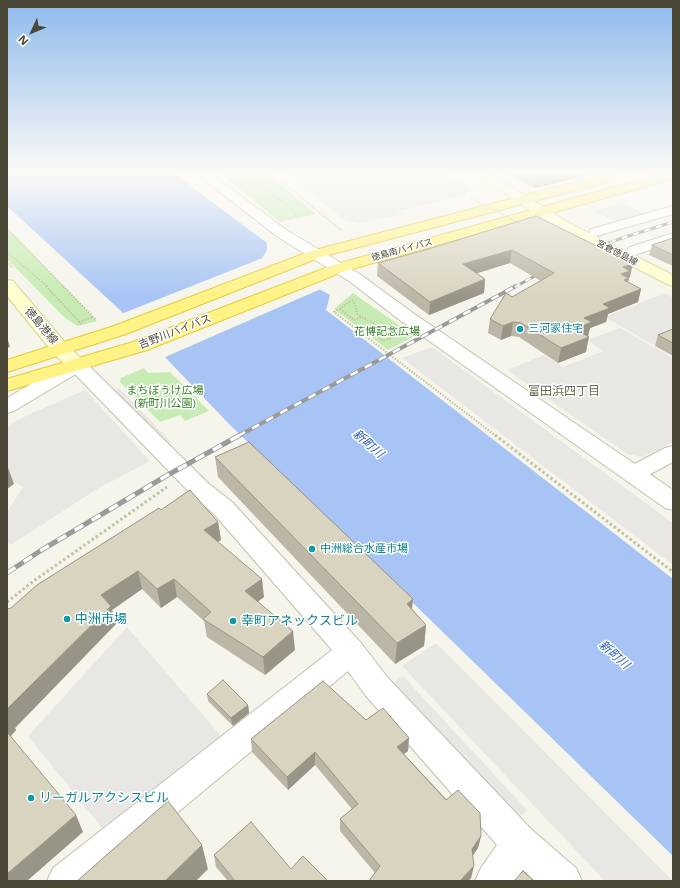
<!DOCTYPE html>
<meta charset="utf-8">
<style>
body{margin:0}
#map{position:relative;width:680px;height:888px;overflow:hidden;background:#f6f5ec;font-family:"Open Sans",sans-serif}
canvas{display:block}
.frame{position:absolute;inset:0;border:8px solid #4b4838;pointer-events:none}
.north{position:absolute;left:12px;top:12px;width:40px;height:40px;-webkit-text-stroke:3px #fff;paint-order:stroke;rotate:226deg;font-size:11px;font-weight:700;line-height:16px;text-align:center;color:#4b4838}
.north::after{content:'';display:block;margin:auto;width:14px;height:18px;background:#4b4838;clip-path:polygon(50% 0,100% 100%,50% 72%,0 100%)}
</style>
<div id="map">
<canvas width="680" height="888"></canvas>
<div class="frame"></div>
<div class="north">N</div>
</div>
<script>
const ctx = document.querySelector('canvas').getContext('2d');
ctx.lineJoin = 'round';
function fill(path, color) {
  ctx.fillStyle = color;
  ctx.fill(path, 'evenodd');
}
function toPath(rows) {
  const path = new Path2D();
  for (const r of rows) {
    path.moveTo(r[0], r[1]);
    for (let i = 2; i < r.length; i += 2) path.lineTo(r[i], r[i + 1]);
  }
  return path;
}
function stroke(path, color, width, dash) {
  ctx.strokeStyle = color;
  ctx.lineWidth = width;
  ctx.lineCap = dash ? 'butt' : 'round';
  ctx.setLineDash(dash || []);
  ctx.stroke(path);
}
function drawText(font, color, halo, rows, align = 'center') {
  ctx.font = font + ' "Open Sans","Noto Sans JP",sans-serif';
  ctx.lineWidth = 3;
  ctx.setLineDash([]);
  ctx.textBaseline = 'middle';
  ctx.strokeStyle = halo;
  ctx.fillStyle = color;
  for (const [text, x, y, turn = 0] of rows) {
    ctx.save();
    ctx.translate(x, y);
    ctx.rotate((+turn || 0) * Math.PI / 180);
    ctx.textAlign = isNaN(turn) ? turn : align;
    if (halo) ctx.strokeText(text, 0, 0);
    ctx.fillText(text, 0, 0);
    ctx.restore();
  }
}
fill(toPath([
 [219,172,265,172,316,214,280,222],
 [7,228,93,317,97,321,78,326,65,318,7,259],
 [353,293,415,336,388,350,334,309],
 [144,368,148,373,170,372,209,411,185,421,180,415,160,422,120,382,121,378]
]), '#c6ecb3');
fill(toPath([
 [285,172,442,172,471,189,466,195,398,211,402,214,359,224,345,220],
 [622,203,646,214,616,222,593,211],
 [665,293,673,298,673,336,653,345,605,317],
 [620,328,673,358,673,442,643,457,627,454,507,370,544,355,563,367,603,351,587,340],
 [432,347,673,523,673,565,402,358],
 [119,388,171,442,164,445,113,391],
 [85,390,150,461,97,489,11,545,7,541,7,512,23,487,7,478,7,426,28,415],
 [127,627,221,736,102,828,28,736],
 [436,643,673,881,605,881,402,666],
 [403,676,527,810,513,822,390,685]
]), '#e8e7e3');
fill(toPath([
 [7,172,172,172,267,243,267,250,262,258,330,295,326,310,673,579,673,856,229,424,120,310,7,206]
]), '#a7c4f4');
fill(toPath([
 [265,257,323,288,163,358,121,314]
]), '#f6f5ec');
const minor = toPath([
 [673,206,673,214,596,236,591,235,589,232,591,229,673,206],
 [77,359,84,361,208,483,232,502,361,643,388,678,532,830,576,868,582,881,535,881,523,870,515,881,475,881,481,868,497,845,366,696,348,671,95,881,47,881,53,868,332,650,214,514,192,495,70,369,67,365,70,361,77,359],
 [673,446,673,462,641,479,633,482,625,479,621,474,625,469,665,448,673,446]
]);
const tertiary = toPath([
 [194,172,208,172,288,231,361,275,413,313,673,490,673,510,665,508,401,321,349,281,278,237,194,172],
 [673,233,673,242,635,255,630,253,627,250,630,247,673,233],
 [77,359,84,361,87,365,84,369,14,411,7,413,7,398,70,361,77,359]
]);
const secondary = toPath([
 [472,172,488,172,567,222,673,275,673,286,667,284,557,228,472,172],
 [7,280,13,281,68,346,84,361,87,365,84,369,77,371,70,369,54,354,7,296,7,280]
]);
const trunk = toPath([
 [668,172,673,172,673,179,345,271,147,350,7,391,7,379,133,342,333,265,668,172],
 [610,173,615,174,616,177,615,180,321,257,126,334,7,372,7,360,114,326,311,251,610,173]
]);
stroke(minor, '#c3c0ad', 2);
stroke(tertiary, '#c3c0ad', 2);
stroke(secondary, '#d5d297', 2);
stroke(trunk, '#e5cb37', 2);
stroke(toPath([
 [239,172,257,183,291,208,297,218],
 [270,172,341,230],
 [258,183,275,176],
 [7,228,64,287],
 [7,252,48,287],
 [7,261,13,268]
]), '#c5c09e', 1.5, [1.5, 1.5]);
stroke(toPath([
 [46,286,81,324],
 [63,286,96,320],
 [353,300,334,312,496,436],
 [354,302,358,315,375,324,376,327,392,338,383,341,371,332,364,334],
 [340,309,354,320,361,317],
 [79,322,93,317]
]), '#c5c09e', 2, [1.5, 1.5]);
stroke(toPath([
 [495,435,673,572],
 [7,602,35,580,167,487]
]), '#c5c09e', 3, [2.5, 2.5]);
fill(minor, '#fff');
fill(tertiary, '#fff');
fill(secondary, '#fffecd');
fill(trunk, '#fff385');
const railFar2 = toPath([
 [588,251,622,238,673,222],
 [515,287,544,271]
]);
const railFar1 = toPath([
 [238,436,516,286]
]);
const rail = toPath([
 [7,573,40,551,166,476,240,435]
]);
stroke(railFar2, '#9a9a9a', 3);
stroke(railFar1, '#9a9a9a', 4);
stroke(rail, '#9a9a9a', 5);
stroke(railFar2, '#fff', 2, [6]);
stroke(railFar1, '#fff', 2.5, [8]);
stroke(rail, '#fff', 3.5, [10]);
stroke(toPath([
 [471,198,519,223]
]), '#c5c09e', 1.5, [1.5, 1.5]);
fill(toPath([
 [504,172,596,172,583,176,582,177,534,188],
 [536,216,630,277,629,278,628,282,641,289,638,302,608,314,606,322,590,328,588,336,586,352,558,363,519,337,511,336,501,340,488,333,490,319,512,297,541,281,510,263,476,273,485,279,484,293,429,315,377,276,378,263,425,250],
 [673,238,673,266,649,255,652,245],
 [673,329,673,356,655,346,658,335],
 [215,457,412,609,426,625,424,646,395,664,218,477],
 [161,510,218,522,221,540,218,542,264,597,258,602,295,650,265,675,207,637,204,621,177,597,161,608,142,589,112,610,116,624,15,728,16,730,11,736,83,832,7,881,11,608],
 [207,694,248,705,249,713,233,726,208,701],
 [409,738,408,751,404,754,481,836,478,848,473,855,471,878,468,881,369,881,375,873,340,831,340,819,352,809,315,765,288,790,252,752,251,739],
 [214,855,291,869,328,881,228,881,216,867]
]), '#bbb6a5');
fill(toPath([
 [556,172,596,172,583,176,582,177,534,188,536,177],
 [512,250,510,263,462,278,463,264],
 [633,264,630,277,628,278,629,278,625,291,618,287,623,267],
 [485,279,484,293,429,315,430,302],
 [641,289,638,302,608,314,606,322,590,328,588,336,572,343,575,329,584,318,603,304],
 [513,322,511,336,501,340,503,326],
 [7,337,10,347,7,348],
 [589,337,586,352,558,363,561,348],
 [7,465,14,484,7,489],
 [218,522,221,540,206,548,204,530],
 [138,571,142,589,112,610,116,624,15,728,16,730,7,740,7,709,101,595],
 [174,579,177,597,161,608,157,589],
 [262,579,264,597,247,609,245,591],
 [413,599,411,620,407,604],
 [426,625,424,646,395,664,397,643],
 [293,631,295,650,265,675,263,657],
 [248,705,249,713,233,726,231,718],
 [409,738,408,751,396,760,397,747],
 [315,752,315,765,288,790,287,777],
 [76,815,83,832,27,881,7,881,7,874],
 [481,836,478,848,469,861,472,849],
 [202,845,208,869,196,881,165,881],
 [474,866,471,878,468,881,460,881]
]), '#989486');
const building = toPath([
 [527,172,556,172,536,177,527,172],
 [536,216,633,264,623,267,630,271,621,274,629,278,624,280,641,289,603,304,610,308,584,318,592,322,575,329,589,337,561,348,521,323,513,322,503,326,490,319,506,293,512,297,554,273,512,250,463,264,485,279,430,302,378,263,425,250,536,216],
 [673,238,673,255,652,245,673,238],
 [673,329,673,343,658,335,673,329],
 [249,442,413,599,407,604,426,625,397,643,215,457,249,442],
 [190,490,218,522,204,530,262,579,245,591,293,631,263,657,203,619,211,612,174,579,157,589,138,571,101,595,111,606,7,709,7,609,11,608,37,585,159,508,161,510,190,490],
 [223,680,248,705,231,718,207,694,223,680],
 [323,681,366,720,383,708,409,738,397,747,446,800,458,790,480,813,481,836,472,849,474,866,460,881,369,881,380,866,340,819,358,804,315,752,287,777,251,739,323,681],
 [7,732,76,815,7,874,7,732],
 [168,801,202,845,165,881,77,881,168,801],
 [251,822,291,869,303,856,328,881,235,881,214,855,251,822],
 [523,871,534,881,514,881,523,871]
]);
fill(building, '#d9d4c0');
stroke(building, '#989486', 1);
const sky = ctx.createLinearGradient(0, 0, 0, 297);
sky.addColorStop(0, '#8ebaed');
sky.addColorStop(0.58, '#fbfaf6');
sky.addColorStop(1, '#fbfaf600');
ctx.fillStyle = sky;
ctx.fillRect(0, 0, 680, 297);
for (const [x, y, r, color] of [
 [520,329,4,"#0f9aa8"],
 [312,549,4,"#0f9aa8"],
 [67,619,4,"#0f9aa8"],
 [233,621,4,"#0f9aa8"],
 [31,798,4,"#0f9aa8"]
]) {
  const dot = new Path2D();
  dot.arc(x, y, r, 0, 2 * Math.PI);
  ctx.fillStyle = color;
  ctx.fill(dot);
  stroke(dot, '#fff', 1.5);
}
drawText('9px', '#4b4838', '#fff', [
 ["徳島南バイパス",402,250,-15],
 ["宮倉徳島線",617,253,27]
]);
drawText('11px', '#4b4838', '#fff', [
 ["徳島港線",41,326,50],
 ["吉野川バイパス",175,332,-21]
]);
drawText('11px', '#0d838f', '#fff', [
 ["三河家住宅",528,329],
 ["中洲総合水産市場",320,549]
], 'left');
drawText('11px', '#368227', '#fff', [
 ["花博記念広場",387,332],
 ["まちぼうけ広場",165,391],
 ["(新町川公園)",165,404]
]);
drawText('12px', '#6f694f', '#fff', [
 ["富田浜四丁目",564,392]
]);
drawText('italic 12px', '#2b60be', '#fff', [
 ["新町川",368,444,41],
 ["新町川",614,655,41]
]);
drawText('13px', '#0d838f', '#fff', [
 ["中洲市場",75,619],
 ["幸町アネックスビル",241,621],
 ["リーガルアクシスビル",39,798]
], 'left');
</script>
